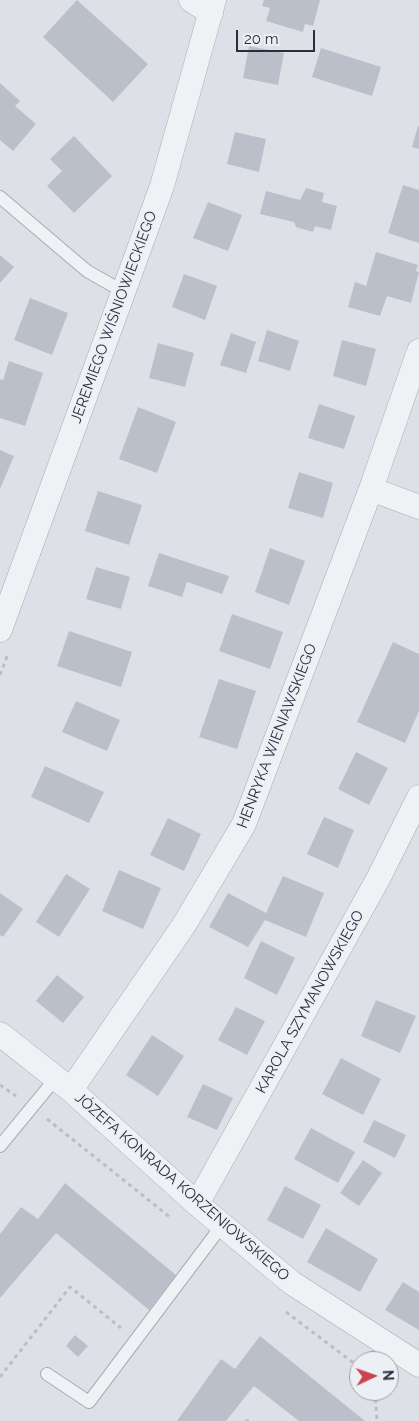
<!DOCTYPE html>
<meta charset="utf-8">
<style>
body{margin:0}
#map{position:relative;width:419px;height:1421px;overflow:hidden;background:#dde1e7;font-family:Raleway,sans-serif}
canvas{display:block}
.north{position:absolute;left:349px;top:1351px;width:50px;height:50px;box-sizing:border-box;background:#ecf0f5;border:1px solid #9da2ab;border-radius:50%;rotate:87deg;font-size:14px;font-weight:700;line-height:20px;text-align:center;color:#272e3d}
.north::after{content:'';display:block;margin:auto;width:18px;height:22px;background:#cc4251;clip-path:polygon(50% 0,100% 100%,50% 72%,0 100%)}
.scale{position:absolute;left:236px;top:30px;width:79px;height:22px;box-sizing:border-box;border:2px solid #272e3d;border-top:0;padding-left:6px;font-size:15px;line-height:18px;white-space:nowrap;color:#272e3d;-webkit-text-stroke:4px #ecf0f5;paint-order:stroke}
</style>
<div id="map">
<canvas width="419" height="1421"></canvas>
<div class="north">N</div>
<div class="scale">20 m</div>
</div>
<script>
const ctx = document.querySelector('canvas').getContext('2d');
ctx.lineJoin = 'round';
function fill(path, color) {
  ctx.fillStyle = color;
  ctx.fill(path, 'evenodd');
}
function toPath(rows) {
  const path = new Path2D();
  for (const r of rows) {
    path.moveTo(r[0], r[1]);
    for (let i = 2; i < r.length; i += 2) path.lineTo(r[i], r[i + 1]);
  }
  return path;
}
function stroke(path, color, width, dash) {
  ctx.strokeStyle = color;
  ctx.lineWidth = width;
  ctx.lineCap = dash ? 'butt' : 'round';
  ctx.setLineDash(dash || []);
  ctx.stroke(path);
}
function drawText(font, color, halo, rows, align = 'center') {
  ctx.font = font + ' Raleway,sans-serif';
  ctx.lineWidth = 4;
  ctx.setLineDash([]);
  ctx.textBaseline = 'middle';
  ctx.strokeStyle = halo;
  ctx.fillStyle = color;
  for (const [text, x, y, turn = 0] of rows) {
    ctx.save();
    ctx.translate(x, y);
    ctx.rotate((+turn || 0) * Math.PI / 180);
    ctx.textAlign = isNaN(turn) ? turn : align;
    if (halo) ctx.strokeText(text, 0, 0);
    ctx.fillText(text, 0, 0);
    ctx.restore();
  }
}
fill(toPath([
 [77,0,148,64,113,102,43,37],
 [264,0,320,0,313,26,305,24,303,32,266,21,270,8,262,6],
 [249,46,284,53,278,85,243,78],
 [321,48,381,67,372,96,312,77],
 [0,83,20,101,15,106,36,124,13,151,0,140],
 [418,126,419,126,419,149,412,147],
 [235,132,266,139,259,172,227,164],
 [74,136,112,176,74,213,47,186,62,171,50,159],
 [403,185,419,190,419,243,388,233],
 [306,188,324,193,322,202,337,206,331,230,315,226,313,232,296,227,294,222,260,214,266,191,300,200],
 [208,202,242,215,228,251,193,238],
 [376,252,418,265,416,271,419,272,411,303,387,296,380,316,348,307,355,282,366,286],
 [0,255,14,267,0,283],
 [184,274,217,286,205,320,172,307],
 [30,298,68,313,52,355,14,340],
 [267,330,299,341,290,371,258,361],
 [231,333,256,342,246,373,220,365],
 [342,340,376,349,366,386,333,376],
 [158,343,194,353,185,387,149,378],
 [9,361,43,373,25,426,0,418,0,379,3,380],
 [319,404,355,416,344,449,308,438],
 [138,407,176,422,157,473,119,459],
 [0,450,14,456,0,489],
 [299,472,333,483,323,518,288,508],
 [98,491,142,505,129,545,85,531],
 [270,548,305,561,289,605,255,592],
 [159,553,229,576,222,594,187,582,182,597,148,586],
 [96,567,130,577,121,609,86,599],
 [232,614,283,632,270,669,219,651],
 [69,631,132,652,121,687,57,666],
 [393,642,419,654,419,711,405,743,357,722],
 [219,679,256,691,237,749,199,737],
 [76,701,120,720,107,751,62,732],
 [356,752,388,768,369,805,338,789],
 [45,766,104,792,89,823,31,797],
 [324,817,354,830,338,868,307,854],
 [168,818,201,834,184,871,150,855],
 [119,870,161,888,143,929,102,911],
 [66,874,90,889,59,937,36,922],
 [283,876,324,893,306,937,265,920,248,947,209,927,228,893,266,913],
 [0,893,23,909,3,937,0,935],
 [261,941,295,958,277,995,244,978],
 [57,975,84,997,63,1023,36,1001],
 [376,1000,416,1016,400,1053,361,1036],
 [236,1007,265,1021,247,1055,218,1040],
 [152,1035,184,1056,158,1096,126,1075],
 [341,1058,381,1079,363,1115,322,1094],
 [203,1084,233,1098,217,1130,187,1117],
 [374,1120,406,1135,395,1158,363,1142],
 [311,1128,355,1152,338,1183,294,1159],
 [363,1160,382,1173,359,1206,340,1193],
 [65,1183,176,1275,149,1310,56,1233,0,1298,0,1234,21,1207,38,1219],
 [285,1186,321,1205,303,1239,267,1220],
 [326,1228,378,1259,360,1292,307,1262],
 [403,1282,419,1292,419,1330,385,1310],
 [75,1335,88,1346,78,1357,66,1346],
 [260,1336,365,1421,299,1421,254,1386,226,1421,177,1421,221,1359,235,1369]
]), '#bbbfca');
const service = toPath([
 [0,197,87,271,124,292],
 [0,1146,56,1078],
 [47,1374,89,1402,223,1224]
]);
const minor = toPath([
 [191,0,211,13],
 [371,489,419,507],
 [0,630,162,186,214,0],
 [0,1034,71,1090,197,1204,292,1283,419,1365],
 [71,1090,184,925,244,824,371,489,419,351],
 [197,1204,378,879,419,797]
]);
stroke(service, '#a6abb4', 14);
stroke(minor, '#a6abb4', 25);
stroke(toPath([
 [0,675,8,654],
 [0,1085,16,1096],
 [47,1119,171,1218],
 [286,1312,359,1367],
 [0,1377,70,1287,121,1328],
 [375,1391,377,1421],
 [245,1421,249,1421]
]), '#bcbec5', 3, [4, 4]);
stroke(service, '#f0f1f5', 12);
stroke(minor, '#f0f1f5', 24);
drawText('15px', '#272e3d', '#ecf0f5', [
 ["JEREMIEGO WIŚNIOWIECKIEGO",114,317,-70],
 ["HENRYKA WIENIAWSKIEGO",277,736,-69],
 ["KAROLA SZYMANOWSKIEGO",310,1002,-61],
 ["JÓZEFA KONRADA KORZENIOWSKIEGO",182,1187,41]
]);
</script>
